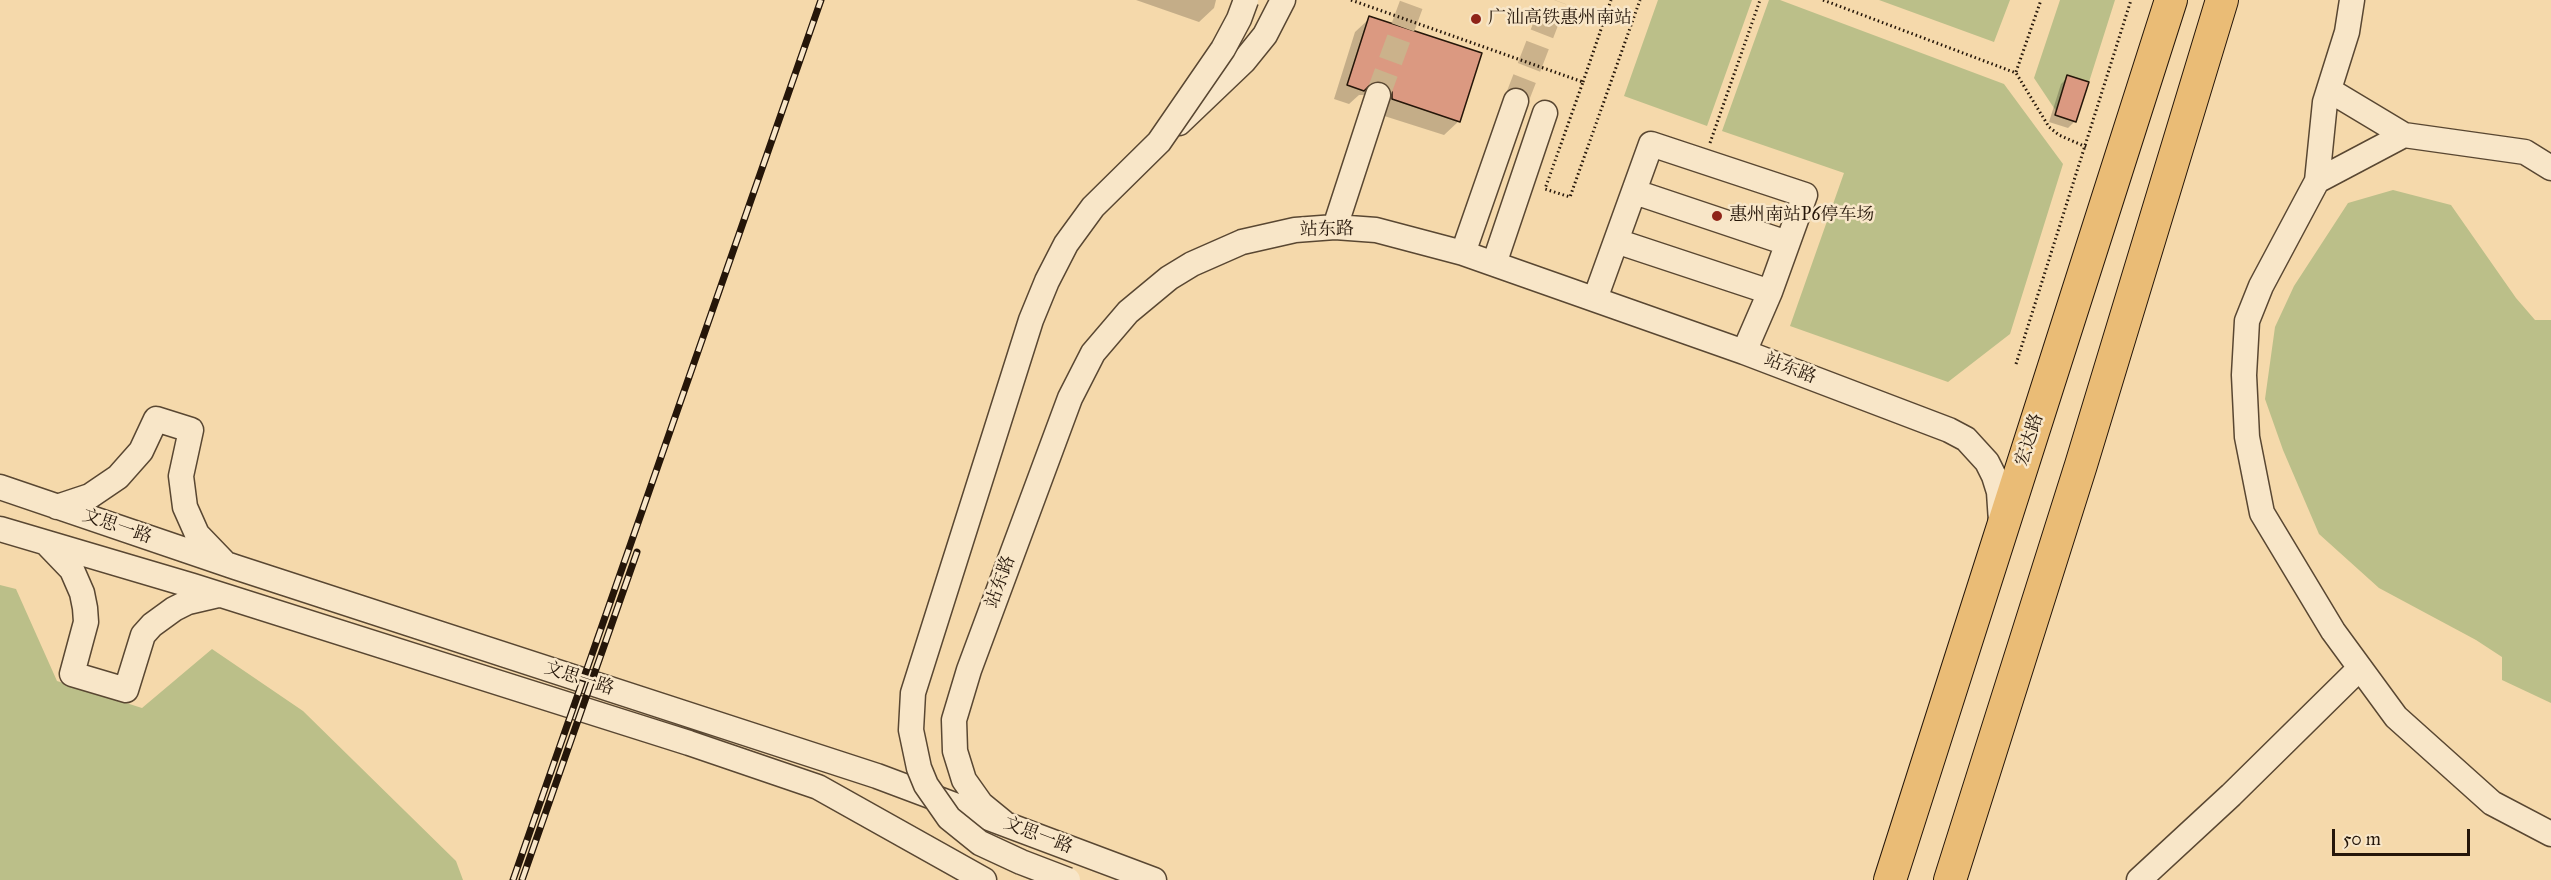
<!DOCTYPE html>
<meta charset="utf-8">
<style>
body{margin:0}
#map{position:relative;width:2551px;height:880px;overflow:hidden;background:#f5d9ab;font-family:"IM FELL Great Primer",serif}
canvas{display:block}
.scale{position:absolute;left:2332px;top:829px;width:138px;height:27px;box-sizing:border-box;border:3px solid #251609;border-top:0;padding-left:8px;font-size:18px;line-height:21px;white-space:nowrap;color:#251609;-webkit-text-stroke:4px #f8e6c8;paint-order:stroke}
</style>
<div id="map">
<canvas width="2551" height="880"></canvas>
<div class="scale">50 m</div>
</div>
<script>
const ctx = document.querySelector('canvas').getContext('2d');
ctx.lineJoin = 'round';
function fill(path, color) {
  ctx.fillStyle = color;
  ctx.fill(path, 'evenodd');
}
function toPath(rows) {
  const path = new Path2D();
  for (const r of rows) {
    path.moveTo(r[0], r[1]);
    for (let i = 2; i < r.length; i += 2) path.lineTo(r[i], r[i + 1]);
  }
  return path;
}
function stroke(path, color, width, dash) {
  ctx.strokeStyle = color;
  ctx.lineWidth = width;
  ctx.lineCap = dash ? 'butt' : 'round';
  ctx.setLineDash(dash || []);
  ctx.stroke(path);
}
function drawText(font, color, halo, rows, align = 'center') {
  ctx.font = font + ' "IM FELL Great Primer","Noto Serif SC",serif';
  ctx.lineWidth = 5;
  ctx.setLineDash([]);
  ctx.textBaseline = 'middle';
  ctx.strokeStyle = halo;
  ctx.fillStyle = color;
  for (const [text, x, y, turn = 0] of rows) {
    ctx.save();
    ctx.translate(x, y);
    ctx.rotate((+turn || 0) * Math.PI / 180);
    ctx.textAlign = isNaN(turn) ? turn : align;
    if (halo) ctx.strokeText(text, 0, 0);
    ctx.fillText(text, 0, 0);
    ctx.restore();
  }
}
fill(toPath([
 [1658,0,1752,0,1707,126,1624,96],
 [1769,0,1780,0,2004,84,2063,164,2010,334,1948,382,1790,326,1844,173,1722,131],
 [1879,0,2010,0,1994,42],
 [2060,0,2115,0,2089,82,2067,75,2056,111,2034,78],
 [2393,190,2451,205,2516,298,2535,320,2551,320,2551,703,2502,680,2502,657,2476,640,2379,588,2319,534,2283,450,2265,399,2275,327,2294,286,2348,203],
 [0,585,16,589,57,681,142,708,212,649,303,711,456,861,463,880,0,880]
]), '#bbbf89');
fill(toPath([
 [1136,0,1216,0,1214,8,1199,22],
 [1370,18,1459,121,1444,135,1378,114,1368,95,1359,95,1349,104,1334,99,1355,32],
 [2068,77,2075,121,2068,128,2049,122,2061,84]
]), '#0003');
const building = toPath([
 [1369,16,1482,53,1460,122,1392,99,1392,92,1383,82,1374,81,1364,91,1347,85,1369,16],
 [2067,75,2089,82,2076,122,2055,115,2067,75]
]);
fill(building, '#db9981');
stroke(building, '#251609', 1.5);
stroke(toPath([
 [1378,95,1413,0],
 [1516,101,1555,0]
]), '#cbb28b', 24, [24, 12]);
const minor = toPath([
 [2352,0,2347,32,2325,102,2317,181,2261,286,2247,321,2244,375,2247,437,2262,513,2333,631,2396,717,2492,803,2551,834],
 [2329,90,2404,135,2525,152,2551,168],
 [1179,123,1244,61,1265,35,1283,0],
 [2317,181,2404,135],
 [1635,192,1787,243],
 [1335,227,1378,95],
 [1616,241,1770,292],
 [1463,253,1516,101],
 [1494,264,1545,113],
 [1595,299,1651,144,1805,195,1770,292,1744,352],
 [0,487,235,567,877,776,1154,880],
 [57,507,90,496,118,477,141,451,156,419,191,430,181,476,185,507,197,534,223,561],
 [0,529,193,586,689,743,818,787,984,880],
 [48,545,72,570,82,593,85,608,86,622,72,674,126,690,143,635,152,625,174,609,188,602,218,595],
 [1003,822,981,804,964,780,955,751,954,720,969,670,1070,398,1093,353,1128,312,1169,278,1192,264,1242,242,1295,230,1335,227,1376,230,1463,253,1744,352,1949,430,1966,439,1987,462,1994,476,1999,492,2001,522],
 [2139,880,2231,795,2360,668]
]);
const major = toPath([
 [1890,880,2171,0],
 [1950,880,2081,465,2222,0]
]);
stroke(minor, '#594732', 27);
stroke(major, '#251609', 34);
stroke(toPath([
 [1351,0,1583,82,1545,189,1570,197,1640,0],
 [1823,0,2016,73,2049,127,2059,135,2086,147],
 [2016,72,2041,0],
 [1583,82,1611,0],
 [1710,143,1760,0],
 [2016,364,2131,0]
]), '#251609', 3, [1.5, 3]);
stroke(minor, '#f8e6c8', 24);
stroke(major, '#eabc76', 32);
const rail = toPath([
 [513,880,821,0],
 [522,880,637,552]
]);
stroke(rail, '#251609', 7);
stroke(rail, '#f8e6c8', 4.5, [14]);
const minorBridge = toPath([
 [1068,880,1021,862,980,843,949,818,926,785,919,768,911,730,913,693,1031,320,1047,281,1066,244,1093,207,1159,142,1223,49,1239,19,1246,0]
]);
stroke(minorBridge, '#594732', 27, []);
stroke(minorBridge, '#f8e6c8', 24);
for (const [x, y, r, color] of [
 [1476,19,6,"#8f2418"],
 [1717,216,6,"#8f2418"]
]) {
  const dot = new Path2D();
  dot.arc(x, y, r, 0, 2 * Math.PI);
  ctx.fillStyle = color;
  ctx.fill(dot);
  stroke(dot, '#f8e6c8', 2);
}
drawText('18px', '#251609', '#f8e6c8', [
 ["广汕高铁惠州南站",1488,19],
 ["惠州南站P6停车场",1729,216]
], 'left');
drawText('18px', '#251609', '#f8e6c8', [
 ["站东路",1327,230,-1],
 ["站东路",1790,369,21],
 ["宏达路",2030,440,-72],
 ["文思一路",117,527,19],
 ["站东路",1001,582,-70],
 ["文思一路",579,679,18],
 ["文思一路",1038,836,21]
]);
</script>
